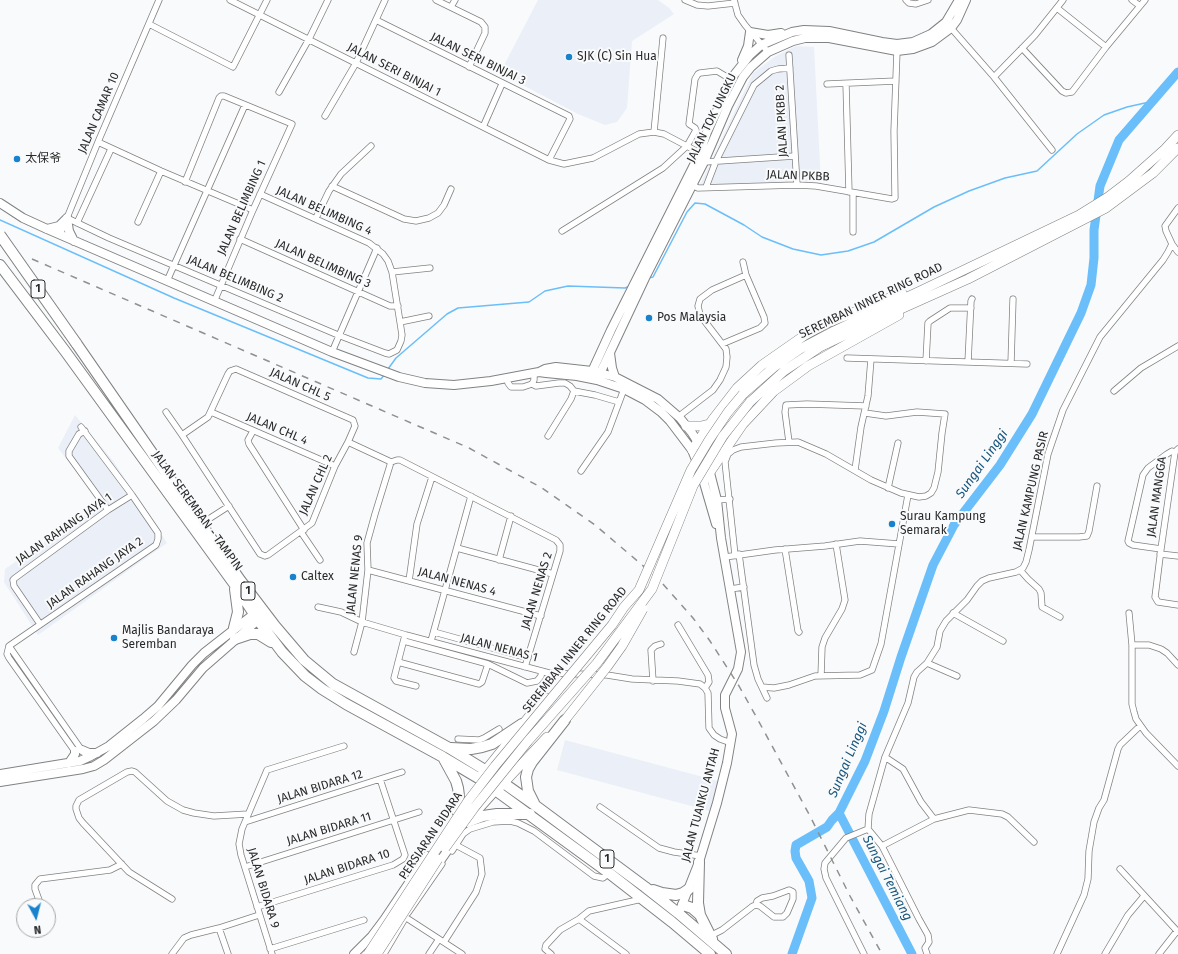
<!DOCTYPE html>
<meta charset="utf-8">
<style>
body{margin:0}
#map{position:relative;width:1178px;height:954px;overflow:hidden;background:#f9fafb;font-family:"Fira Sans",sans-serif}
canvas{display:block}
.north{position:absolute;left:16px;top:898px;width:40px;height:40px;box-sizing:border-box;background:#f9fafb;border:1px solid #a6a7a8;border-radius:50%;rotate:173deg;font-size:11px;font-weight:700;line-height:16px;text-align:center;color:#2a2a2b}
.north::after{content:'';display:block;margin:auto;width:14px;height:18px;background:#1882cc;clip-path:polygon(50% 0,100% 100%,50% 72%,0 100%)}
</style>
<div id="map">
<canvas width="1178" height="954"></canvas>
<div class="north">N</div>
</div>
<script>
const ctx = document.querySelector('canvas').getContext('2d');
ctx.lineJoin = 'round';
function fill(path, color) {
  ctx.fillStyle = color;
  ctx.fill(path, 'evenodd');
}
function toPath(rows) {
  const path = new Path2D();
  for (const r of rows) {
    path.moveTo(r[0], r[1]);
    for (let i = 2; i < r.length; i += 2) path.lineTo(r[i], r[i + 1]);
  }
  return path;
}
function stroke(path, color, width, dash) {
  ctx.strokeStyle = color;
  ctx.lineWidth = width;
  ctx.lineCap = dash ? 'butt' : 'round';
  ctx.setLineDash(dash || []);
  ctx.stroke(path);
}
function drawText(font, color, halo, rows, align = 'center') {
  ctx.font = font + ' "Fira Sans","Noto Sans SC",sans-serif';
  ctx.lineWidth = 4;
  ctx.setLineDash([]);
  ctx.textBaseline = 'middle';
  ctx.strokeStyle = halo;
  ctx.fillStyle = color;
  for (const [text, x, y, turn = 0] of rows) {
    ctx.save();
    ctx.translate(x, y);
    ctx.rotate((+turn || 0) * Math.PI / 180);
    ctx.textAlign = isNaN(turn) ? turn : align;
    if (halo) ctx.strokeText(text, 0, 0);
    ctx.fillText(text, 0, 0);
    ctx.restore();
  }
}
fill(toPath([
 [538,0,658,0,669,8,674,14,632,41,627,108,617,122,605,125,578,114,500,73],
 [796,46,814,47,821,184,699,187,753,73,776,56],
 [75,415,114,462,167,543,38,635,4,582,5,569,101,504,58,448],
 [565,740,718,781,710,811,557,770]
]), '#ebeff7');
stroke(toPath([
 [0,220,174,298,368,378,381,379,385,374],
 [648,278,653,277,687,212,695,203,705,204,744,225,762,237,793,249,821,255,848,251,874,242,934,207,969,191,1005,178,1037,171,1077,134,1104,115,1127,107,1154,101],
 [388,369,396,358,447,314,458,308,529,302,545,291,568,286,625,288,630,286]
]), '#6abef9', 1.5);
stroke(toPath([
 [839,813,912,954],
 [792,954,812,898,809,881,796,858,795,851,796,845,827,827,832,820,839,813,865,761,884,711,901,657,933,565,954,525,1000,465,1032,414,1081,313,1091,285,1094,258,1094,230,1100,186,1119,140,1178,72]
]), '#6abef9', 9);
const street = toPath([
 [230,0,549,160,564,164,593,158,639,134,654,132,664,134,700,153],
 [436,0,481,22,485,27,485,33,469,67],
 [685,0,697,5,708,6,735,3],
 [734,0,738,15,745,25,768,52],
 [906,0,909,3,916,4,928,0],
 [1132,0,1140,6],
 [451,7,455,0],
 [1057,8,1106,47],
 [376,20,569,116,570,119,549,160],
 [149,24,233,67,267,0],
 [951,28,994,77,1052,150],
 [1022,48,1062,91,1066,93,1072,92,1106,47,1145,0],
 [789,55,797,185],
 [994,77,1035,35,1063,0],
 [827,84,896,81],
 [846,84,849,192],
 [279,92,309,39,328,0],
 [325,116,356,63,385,0],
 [483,127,502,84],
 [654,132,663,38],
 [98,142,161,171,253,210],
 [704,162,795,156],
 [185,182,219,98,221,96,224,96,292,124,253,210,214,302],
 [692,185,698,188,797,185,816,186,892,199,895,198,894,131,897,51],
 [332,186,404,219,416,221,429,218,438,213,444,205,451,189],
 [706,187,716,161,754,85,771,71,778,69,790,68],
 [67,218,109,238,338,335,385,353,389,354,397,350,401,341,402,335,400,322,392,272,388,261,383,254,369,243,260,194],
 [316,218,329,191,341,174,371,146],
 [138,222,161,171],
 [77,223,111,149],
 [562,231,663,168,687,146,696,130,695,128,689,124,695,79,698,74,700,73,717,71,732,80],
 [853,232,853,193],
 [60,235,98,142,159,0],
 [240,239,390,306,398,306],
 [1172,244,1178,252],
 [392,272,430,268],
 [167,281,245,105],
 [400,322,429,316],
 [722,344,760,328,765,323,764,317,746,275,743,262],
 [332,352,377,248],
 [847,358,1027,364],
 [926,361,928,323,930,321,950,308,971,308],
 [968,362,971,301,972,299],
 [1011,363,1013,299],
 [507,377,508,383,511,387,523,387,532,384,534,380,534,373],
 [532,384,536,386,559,383,565,383,570,386,574,391,571,399,548,436],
 [574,391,595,395,619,402],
 [1114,391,1141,368,1178,346],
 [166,412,182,435,260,554,265,556,268,555,312,523,335,466,348,442,355,426,353,420,236,369,230,371,228,374,208,417,182,435],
 [211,412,335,466],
 [678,417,713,390,720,380,726,367,727,357,726,349,700,315,698,306,700,299,712,290,746,275],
 [85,431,79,434,69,451,69,456,108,510],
 [253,431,248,440,249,444,304,530],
 [348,442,391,462],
 [789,442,785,412,786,405,807,404,866,406],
 [1175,452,1172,451,1167,454,1148,468,1143,475,1128,541,1129,543,1133,545,1161,549,1155,597,1158,602,1178,605],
 [855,470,861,427,868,396,871,359],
 [581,471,608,432,624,389],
 [888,488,898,443],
 [717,500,730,499],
 [201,524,229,506],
 [301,532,320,560],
 [1032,537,1079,537,1087,536,1089,531,1097,486],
 [457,548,553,574],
 [785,549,798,631,799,632],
 [1161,549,1175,452,1178,449],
 [739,554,754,665,758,679,767,698],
 [1160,554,1178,556],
 [735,555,725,462,728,454,733,450,741,447,776,443,798,442,826,454,871,480,901,493,919,497,926,496,931,493,934,488,938,472,942,433,945,414,917,412,886,416,865,413],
 [725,557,775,550,825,546,860,541,899,544],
 [499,560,511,516],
 [368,570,541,616],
 [1020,570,1028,579,1039,589,1041,593,1042,607,1060,617],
 [409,581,417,524,432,477],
 [730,589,744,587],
 [318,607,341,612,362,622,406,635,549,673,607,675,632,679,678,681,700,684,705,688,708,693,709,728,714,735,720,739,731,743],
 [953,613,1003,641],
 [1129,613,1132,645,1132,704,1134,712,1136,719,1146,733,1178,766],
 [40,624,14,586,13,580,15,578,108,510,132,495],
 [678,625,708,675,709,682,705,688],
 [434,632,528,658],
 [404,639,394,678,396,681,416,686],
 [404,641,488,664,527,683,537,681,541,676,542,671],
 [431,641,471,496],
 [1132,645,1149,645,1161,649,1167,653,1178,665],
 [9,646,156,545,158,539,158,533,132,495,81,427],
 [9,646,7,654,9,658,76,753],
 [9,646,83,752],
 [354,652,362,622,368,570,367,543,375,514,391,462,397,460,400,460,556,540,560,545,560,551,525,667],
 [398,662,479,684,482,682,488,664],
 [927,663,957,676],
 [821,676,822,647,825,638,842,609,845,600,836,544],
 [653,681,651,650,655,646,661,644],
 [762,687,774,688,789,685,815,676,860,675,872,670,881,644,908,495],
 [458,739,479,740,484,738,499,729],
 [885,757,903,769,921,802,934,819,969,810,1002,814,1008,817,1034,842],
 [600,807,659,848,674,852,701,856],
 [245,822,402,772],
 [868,829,869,814,885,757,908,703,914,677,917,672,927,663,937,647,940,631,946,621,967,600,977,586,982,581,989,578,1016,572,1023,568,1026,562,1029,550,1048,454,1063,410,1100,337,1163,260,1168,252,1172,244,1166,231,1165,226,1178,208],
 [868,829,882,846,919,919,928,935,929,942,925,948,927,954],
 [882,846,934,819],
 [452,851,463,834,470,829,493,822,510,821,518,823,534,831,594,876,603,878,609,873],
 [245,867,419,812],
 [1120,869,1178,932],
 [172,899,129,872,83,823,79,818,76,809,76,806,79,800,127,772,132,771,135,772,167,801,183,810,194,813,214,816,248,814],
 [39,900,35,889,35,885,40,879,110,870,122,864],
 [257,907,393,865,403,859,405,855,380,779],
 [408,913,442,864],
 [405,917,462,954],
 [579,919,626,954],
 [219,928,228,954],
 [710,936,722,930,753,906,756,905,760,906,774,917,783,917,787,913,793,899,793,892,789,890,773,896,762,898,757,901,756,905],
 [444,942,476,892,482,874,480,858,452,843],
 [270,949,364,920],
 [172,954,184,938,191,935,219,928,259,915],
 [272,954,241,855,239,844,242,829,267,770,344,746],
 [384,954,404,920],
 [429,954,439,939],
 [551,954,545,949,546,945,560,930,579,919,589,911,642,899],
 [864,954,826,878,824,869,825,863,846,838,868,829],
 [1057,954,1084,895,1088,879,1089,851,1094,822,1099,808,1104,800,1118,749,1120,745,1140,726],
 [1105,954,1128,915,1144,896],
 [1159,954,1177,931]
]);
const secondary = toPath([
 [742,60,748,46,750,32,768,35,781,33],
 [0,203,23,218,47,229,332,352,399,377,425,383,454,385,491,381,539,372,545,369,556,367,592,371,615,377,658,399,680,418,692,433,701,447],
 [67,218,69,231,74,241],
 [47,229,59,226,67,218],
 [610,353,612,368,615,377],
 [539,372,546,373,577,376,597,380,624,389,645,400,661,412,670,421,692,450,698,465],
 [589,378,611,330,700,153,707,132,734,75,750,55,761,45,792,32,804,30,829,31,882,42,897,44,913,42,931,34,946,22,959,0],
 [597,380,645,278,704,162,728,106,743,77,751,67,768,52,793,41,805,38,829,38,897,51,913,49,932,42,951,28,957,20,966,0],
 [702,476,716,524],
 [82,750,89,753,97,753],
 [69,763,75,754,75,751],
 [0,774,80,761,91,756,109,746,143,719,158,706,192,665,204,653,254,614],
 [0,782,83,769,94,766,104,760,154,721,176,700,203,668,258,620],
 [469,820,496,790],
 [436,867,452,844],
 [680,910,699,862,717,803,727,763,732,734,725,708,725,695,738,669,741,652,721,538,717,500,709,469],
 [354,954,372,936,384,920,427,856]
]);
const primary = toPath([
 [743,394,774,367,800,349,834,331,920,291,1079,215,1108,197,1129,181,1165,149,1178,135],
 [750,402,784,371,820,347,872,322,968,279,1106,208,1153,173,1178,148],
 [686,426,701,426,709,424,709,425],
 [692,450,713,419,737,388,762,365,782,351,805,335,827,323,902,293],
 [704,481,743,424,774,391,808,366,899,315],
 [481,776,536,708,548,698],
 [499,788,547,737]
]);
const highway = toPath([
 [0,265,65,351,235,585,258,620,282,652,305,676,322,689,346,704,443,757,480,779,609,873,672,922,710,954],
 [76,343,240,580,275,626,304,660,333,684,449,748,485,770,536,806,645,887,678,913,726,954],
 [234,628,238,612,235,589],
 [235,639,250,634,258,634,271,642],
 [451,748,471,749,482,747,492,744,522,724],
 [444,759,456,781,458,788,459,796,457,811],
 [534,803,528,791,526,777,528,769,532,762,565,720],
 [467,822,483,816,497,814,530,814],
 [699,862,698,903,700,915,712,939],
 [653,890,662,893,676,895,683,893,689,889],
 [683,905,692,908,700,915]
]);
stroke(street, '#818283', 7);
stroke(secondary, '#818283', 10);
stroke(primary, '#818283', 10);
stroke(highway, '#818283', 12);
stroke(street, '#fff', 5.5);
stroke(secondary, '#fff', 8);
stroke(primary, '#fff', 9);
stroke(highway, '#fff', 10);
stroke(toPath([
 [32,259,469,448,542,488,595,525,641,564,662,583,693,618,710,641,739,686,758,720,810,816,850,896,882,954]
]), '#8f9091', 1.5, [7, 7]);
const primaryBridge = toPath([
 [565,720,607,667,622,646,643,609],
 [445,848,474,808,528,741,597,663,652,589,693,486,723,436,750,402],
 [368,954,468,801,495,766,612,625,624,607,639,590,691,470,709,440,728,412,743,394],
 [377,954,438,859]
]);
const highwayBridge = toPath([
 [0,235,76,343]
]);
stroke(primaryBridge, '#818283', 10, []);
stroke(highwayBridge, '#818283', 12, []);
stroke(primaryBridge, '#fff', 9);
stroke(highwayBridge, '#fff', 10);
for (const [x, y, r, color] of [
 [569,57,4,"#1882cc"],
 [17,159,4,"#1882cc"],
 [649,318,4,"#1882cc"],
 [892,524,4,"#1882cc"],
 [293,577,4,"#1882cc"],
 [114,638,4,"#1882cc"]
]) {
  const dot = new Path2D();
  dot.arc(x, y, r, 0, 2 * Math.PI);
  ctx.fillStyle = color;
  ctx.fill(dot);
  stroke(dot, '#f9fafb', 1.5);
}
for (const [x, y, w] of [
 [38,289,14],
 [248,591,14],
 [607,859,14]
]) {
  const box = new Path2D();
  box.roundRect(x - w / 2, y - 9, w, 18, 3);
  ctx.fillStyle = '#f9fafb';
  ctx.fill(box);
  stroke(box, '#2a2a2b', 1);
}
drawText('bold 11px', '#2a2a2b', null, [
 ["1",38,289],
 ["1",248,591],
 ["1",607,859]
]);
drawText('12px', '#2a2a2b', '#f9fafb', [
 ["SJK (C) Sin Hua",577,57],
 ["太保爷",25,159],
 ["Pos Malaysia",657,318],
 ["Surau Kampung",900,517],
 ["Semarak",900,531],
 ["Caltex",301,577],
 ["Majlis Bandaraya",122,631],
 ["Seremban",122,645]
], 'left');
drawText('12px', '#2a2a2b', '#f9fafb', [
 ["JALAN SERI BINJAI 3",478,59,26],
 ["JALAN SERI BINJAI 1",394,70,27],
 ["JALAN CAMAR 10",99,113,-67],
 ["JALAN TOK UNGKU",712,118,-64],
 ["JALAN PKBB 2",782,121,-93],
 ["JALAN PKBB",798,176,2],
 ["JALAN BELIMBING 1",242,208,-66],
 ["JALAN BELIMBING 4",324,211,24],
 ["JALAN BELIMBING 3",323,264,24],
 ["JALAN BELIMBING 2",235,279,23],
 ["SEREMBAN INNER RING ROAD",871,301,-26],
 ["JALAN CHL 5",300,385,24],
 ["JALAN CHL 4",277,429,23],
 ["JALAN CHL 2",316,485,-66],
 ["JALAN KAMPUNG PASIR",1031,491,-77],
 ["JALAN MANGGA",1157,497,-82],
 ["JALAN SEREMBAN - TAMPIN",197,511,54],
 ["JALAN RAHANG JAYA 1",64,529,-35],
 ["JALAN RAHANG JAYA 2",95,573,-35],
 ["JALAN NENAS 9",355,575,-84],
 ["JALAN NENAS 4",457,582,15],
 ["JALAN NENAS 2",537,591,-73],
 ["JALAN NENAS 1",499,648,15],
 ["SEREMBAN INNER RING ROAD",575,650,-51],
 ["JALAN BIDARA 12",320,787,-17],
 ["JALAN TUANKU ANTAH",701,805,-75],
 ["JALAN BIDARA 11",329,829,-17],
 ["PERSIARAN BIDARA",431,836,-56],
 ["JALAN BIDARA 10",347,867,-18],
 ["JALAN BIDARA 9",263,888,73]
]);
drawText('italic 13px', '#18567d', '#f9fafb', [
 ["Sungai Linggi",982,464,-55],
 ["Sungai Linggi",848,760,-67],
 ["Sungai Temiang",887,878,63]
]);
</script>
